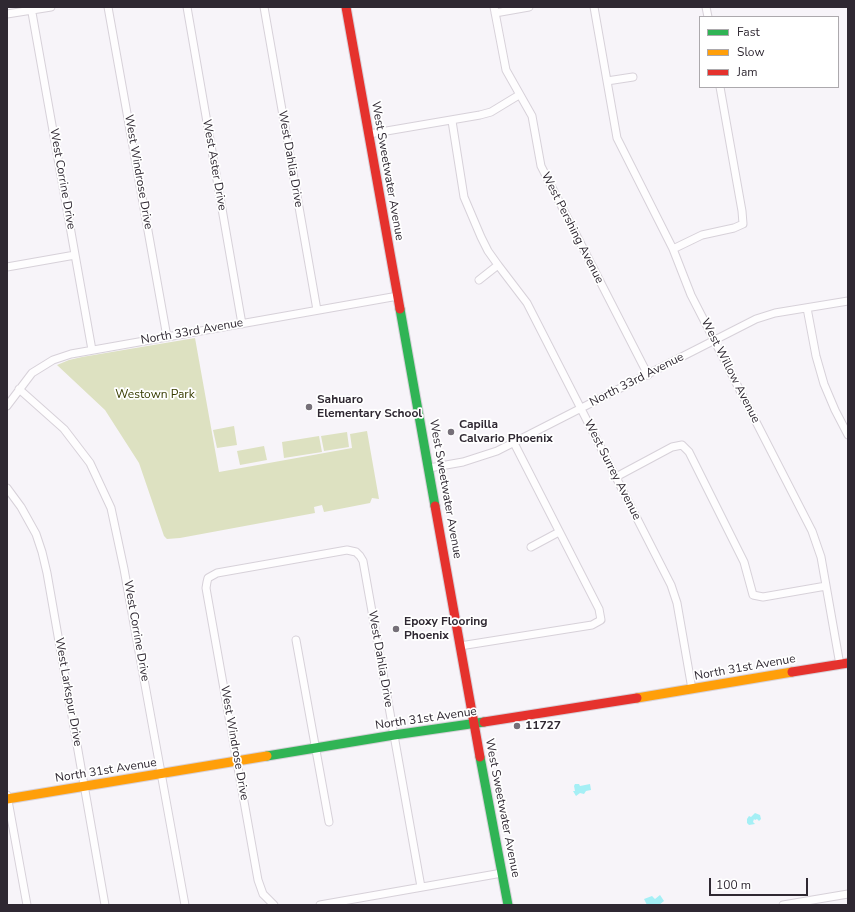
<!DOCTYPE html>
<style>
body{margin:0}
#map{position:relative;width:855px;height:912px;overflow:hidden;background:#f7f4f9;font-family:"Nunito Sans",sans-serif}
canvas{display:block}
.frame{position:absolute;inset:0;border:8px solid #2f2832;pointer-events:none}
.legend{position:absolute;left:699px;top:16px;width:140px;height:72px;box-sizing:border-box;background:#fff;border:1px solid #aca9ad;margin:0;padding:5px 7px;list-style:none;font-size:12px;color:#2f2832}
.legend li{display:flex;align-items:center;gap:8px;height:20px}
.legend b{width:20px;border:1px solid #aca9ad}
.scale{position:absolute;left:709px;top:878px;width:99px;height:18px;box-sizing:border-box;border:2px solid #2f2832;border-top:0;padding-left:5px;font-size:12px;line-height:14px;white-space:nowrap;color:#2f2832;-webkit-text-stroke:3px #fff;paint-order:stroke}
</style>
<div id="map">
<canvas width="855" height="912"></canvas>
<div class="frame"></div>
<ul class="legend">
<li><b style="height:5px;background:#30b455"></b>Fast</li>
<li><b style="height:5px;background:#ff9f0a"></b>Slow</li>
<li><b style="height:5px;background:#e5322d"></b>Jam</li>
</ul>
<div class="scale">100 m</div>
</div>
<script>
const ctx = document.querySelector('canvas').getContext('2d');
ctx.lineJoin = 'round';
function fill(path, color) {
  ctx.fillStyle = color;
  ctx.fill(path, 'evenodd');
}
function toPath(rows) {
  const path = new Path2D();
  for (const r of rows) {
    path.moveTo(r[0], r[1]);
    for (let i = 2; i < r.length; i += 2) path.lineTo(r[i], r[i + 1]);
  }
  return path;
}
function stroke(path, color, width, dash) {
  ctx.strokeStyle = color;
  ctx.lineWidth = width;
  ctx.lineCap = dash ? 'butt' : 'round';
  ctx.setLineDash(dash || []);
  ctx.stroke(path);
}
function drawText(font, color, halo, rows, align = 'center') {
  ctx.font = font + ' "Nunito Sans",sans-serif';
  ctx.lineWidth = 3.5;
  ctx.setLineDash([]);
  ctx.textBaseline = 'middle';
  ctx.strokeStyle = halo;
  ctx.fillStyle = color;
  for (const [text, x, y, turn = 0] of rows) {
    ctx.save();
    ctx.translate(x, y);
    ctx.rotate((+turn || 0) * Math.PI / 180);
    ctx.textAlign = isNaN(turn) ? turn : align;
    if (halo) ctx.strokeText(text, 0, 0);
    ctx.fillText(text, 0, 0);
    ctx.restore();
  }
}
fill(toPath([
 [195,338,219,472,352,448,350,434,367,431,379,499,372,498,370,503,324,512,322,505,314,507,315,513,180,538,167,539,164,536,139,463,105,410,57,365,69,360,82,357],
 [234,426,237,445,217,448,213,430],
 [347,432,349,447,324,451,321,436],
 [319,436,322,452,284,458,282,442],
 [264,446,267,460,240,465,237,451]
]), '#dde1c1');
fill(toPath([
 [575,784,579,784,580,786,590,784,591,790,586,791,584,794,580,793,576,796,573,791,575,791,574,786],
 [755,813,760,815,761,819,759,821,757,819,755,820,754,819,753,822,755,824,749,825,747,823,747,819,749,816,751,817],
 [660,895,664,901,659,905,647,905,644,899,652,896,655,899]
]), '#a5eff5');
const street = toPath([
 [31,7,92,350],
 [108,7,167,337],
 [187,7,242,324],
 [264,7,317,310],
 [494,7,506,70,532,116,541,166,648,375],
 [594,7,617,138,673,249,691,295,812,531,821,557,840,665],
 [706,7,708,17],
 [495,13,529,7],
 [7,14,51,7],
 [607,81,633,77],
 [452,121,464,197,481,237,488,251,498,265,527,303,671,585,677,603,692,689],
 [369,134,480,115,491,112,519,95],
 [673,249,702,235,734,228,743,224,742,211,720,87],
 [7,267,75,255],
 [479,280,498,265],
 [807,308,816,356,824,384,835,410,848,435],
 [19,389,64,429,90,463,111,508,124,569,185,905],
 [7,406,32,373,53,360,71,354,398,296],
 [429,468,463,462,497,451,756,319,775,313,848,301],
 [616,477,672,447,682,445,689,452,744,562,753,595,763,597,826,586],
 [7,488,21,507,36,534,42,552,47,573,105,905],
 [531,547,559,532],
 [296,640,329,822],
 [460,646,592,625,601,620,599,609,514,443],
 [7,795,27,905],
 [274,905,263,894,258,880,206,588,207,582,208,578,217,573,347,550,356,552,360,556,363,561,421,887],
 [320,905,502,873],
 [783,905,848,894]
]);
const fast = toPath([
 [400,309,435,506],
 [267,756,394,735,484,722],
 [480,757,508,905]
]);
const slow = toPath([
 [637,698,792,672],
 [7,799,267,756]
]);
const jam = toPath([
 [346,7,400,309],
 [435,506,480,757],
 [792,672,848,663],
 [484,722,637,698]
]);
stroke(street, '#d7d1d9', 9);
stroke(fast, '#d7d1d9', 11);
stroke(slow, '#d7d1d9', 11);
stroke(jam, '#d7d1d9', 11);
stroke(street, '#fefdfe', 7);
stroke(fast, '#30b455', 9);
stroke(slow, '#ff9f0a', 9);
stroke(jam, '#e5322d', 9);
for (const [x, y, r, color] of [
 [309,407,4,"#756f78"],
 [451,432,4,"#756f78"],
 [396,629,4,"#756f78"],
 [517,726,4,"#756f78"]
]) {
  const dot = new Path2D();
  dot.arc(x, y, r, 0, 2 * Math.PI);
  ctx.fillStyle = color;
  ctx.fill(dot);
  stroke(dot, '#fff', 1.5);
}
drawText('12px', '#2f2832', '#fff', [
 ["West Dahlia Drive",290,159,80],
 ["West Aster Drive",214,165,80],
 ["West Sweetwater Avenue",387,171,80],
 ["West Windrose Drive",138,172,80],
 ["West Corrine Drive",62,179,80],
 ["West Pershing Avenue",572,228,63],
 ["North 33rd Avenue",192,332,-10],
 ["West Willow Avenue",730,371,63],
 ["North 33rd Avenue",637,380,-27],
 ["West Surrey Avenue",612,470,63],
 ["West Sweetwater Avenue",445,489,80],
 ["West Corrine Drive",136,631,80],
 ["West Dahlia Drive",380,659,80],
 ["North 31st Avenue",745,668,-10],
 ["West Larkspur Drive",68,692,80],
 ["North 31st Avenue",426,719,-8],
 ["West Windrose Drive",234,743,80],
 ["North 31st Avenue",106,771,-9],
 ["West Sweetwater Avenue",502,808,79]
]);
drawText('12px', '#373c00', '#fff', [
 ["Westown Park",155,395]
]);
drawText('bold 12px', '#2f2832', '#fff', [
 ["Sahuaro",317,400],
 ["Elementary School",317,414],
 ["Capilla",459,425],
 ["Calvario Phoenix",459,439],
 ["Epoxy Flooring",404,622],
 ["Phoenix",404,636],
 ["11727",525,726]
], 'left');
</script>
